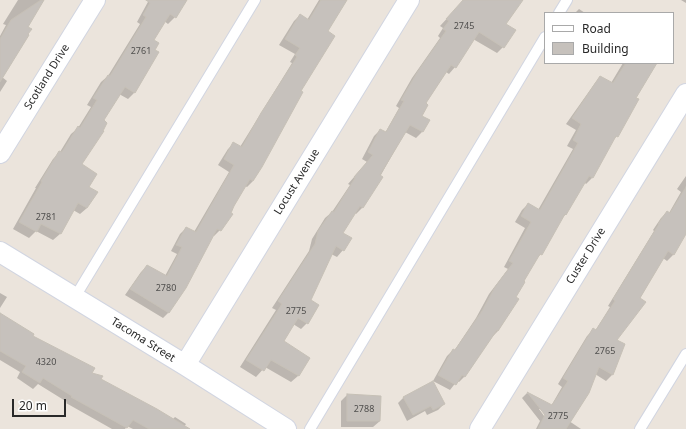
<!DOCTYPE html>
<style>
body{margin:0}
#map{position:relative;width:686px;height:429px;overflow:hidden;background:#ebe4dc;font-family:"Noto Sans",sans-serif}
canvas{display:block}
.legend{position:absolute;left:544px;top:12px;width:130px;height:52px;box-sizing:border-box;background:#fff;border:1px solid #a9a9a9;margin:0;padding:5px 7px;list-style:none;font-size:12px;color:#292929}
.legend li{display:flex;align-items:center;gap:8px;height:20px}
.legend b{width:20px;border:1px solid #a9a9a9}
.scale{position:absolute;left:12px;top:399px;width:54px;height:18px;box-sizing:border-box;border:2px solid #292929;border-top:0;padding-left:5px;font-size:12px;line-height:14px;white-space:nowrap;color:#292929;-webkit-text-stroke:3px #fff;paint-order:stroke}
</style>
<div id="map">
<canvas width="686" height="429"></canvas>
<ul class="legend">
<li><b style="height:5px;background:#fff"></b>Road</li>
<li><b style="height:11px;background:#c6c1bc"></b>Building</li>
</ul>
<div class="scale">20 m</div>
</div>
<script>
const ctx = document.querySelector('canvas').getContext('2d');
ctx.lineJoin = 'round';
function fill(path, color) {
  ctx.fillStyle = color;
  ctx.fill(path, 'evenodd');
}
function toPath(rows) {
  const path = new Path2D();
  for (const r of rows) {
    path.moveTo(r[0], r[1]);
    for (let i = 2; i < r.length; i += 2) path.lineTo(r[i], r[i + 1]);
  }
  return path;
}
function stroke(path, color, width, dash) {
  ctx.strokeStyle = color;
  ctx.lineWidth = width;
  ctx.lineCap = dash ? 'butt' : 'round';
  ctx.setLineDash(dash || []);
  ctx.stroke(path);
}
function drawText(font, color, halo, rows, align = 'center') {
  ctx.font = font + ' "Noto Sans",sans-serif';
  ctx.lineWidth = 3;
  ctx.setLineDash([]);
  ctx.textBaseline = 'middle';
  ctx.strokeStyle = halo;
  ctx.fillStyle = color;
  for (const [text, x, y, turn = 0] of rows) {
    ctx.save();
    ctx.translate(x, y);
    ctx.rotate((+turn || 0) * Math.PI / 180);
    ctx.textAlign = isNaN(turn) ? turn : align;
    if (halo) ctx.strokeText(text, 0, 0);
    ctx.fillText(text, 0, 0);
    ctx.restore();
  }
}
fill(toPath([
 [18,0,43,0,27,27,2,77,7,81,0,92,0,36,6,25,3,24],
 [149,0,182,0,175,17,168,24,164,21,152,40,134,93,128,99,119,94,102,121,80,165,88,188,87,208,80,214,73,210,60,234,53,240,36,231,29,238,13,229,36,188,35,188,53,159,60,152,71,134,78,128,91,107,87,105,101,82,108,76,140,24,137,22],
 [319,0,346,0,326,32,299,91,253,181,247,187,245,186,220,230,214,236,213,235,169,312,163,318,125,295,141,272,147,266,165,276,177,254,171,251,180,234,186,228,194,232,229,172,218,165,228,149,234,143,240,147,292,63,290,62,295,54,279,45,294,21,300,15,307,20],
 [476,0,522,0,505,24,503,47,497,53,473,39,455,67,449,74,446,72,425,104,421,116,429,121,422,132,416,138,405,132,363,207,356,214,354,212,342,233,350,238,343,250,337,257,331,254,310,301,307,323,301,329,293,324,283,342,308,358,298,376,291,382,265,367,256,377,240,367,276,310,272,308,309,251,312,239,325,218,332,212,350,185,348,184,367,162,362,159,374,136,380,130,385,133,399,108,396,106,412,78,440,38,438,36,443,28,440,26,452,13],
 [681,0,686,0,686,3],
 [579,9,585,13,575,13],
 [623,63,656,63,635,98,617,136,611,142,592,178,586,184,584,182,566,214,561,219,541,254,535,260,515,297,518,299,498,331,492,337,465,376,459,382,457,381,450,390,433,381,447,356,453,350,454,351,476,318,489,294,508,269,504,267,525,228,515,222,522,210,528,204,538,210,573,149,567,146,576,130,566,124,595,83,601,77,611,83],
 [686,176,686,232,673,255,667,261,663,258,616,340,624,345,612,375,606,381,595,374,569,421,581,429,536,429,540,421,522,398,527,393,551,406,562,387,558,384,587,336,593,330,595,331,610,307,608,306,654,231,653,230,661,218,667,212,669,213,681,192,677,189],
 [539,409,542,409,547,420],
 [0,293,7,297,0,308],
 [0,315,31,336,99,380,172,420,175,417,186,424,184,427,188,429,133,429,127,426,125,429,112,429,66,403,67,402,38,384,33,389,17,378,20,372,0,360],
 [347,395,380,397,380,421,373,427,341,427,341,401],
 [404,397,444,404,438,410,427,415,425,411,407,421,398,403]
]), '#0003');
const building = toPath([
 [41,0,44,0,28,27,32,29,28,34,29,35,0,82,0,39,11,20,41,0],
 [146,0,187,0,176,18,170,14,154,40,159,43,155,50,159,52,135,93,125,87,104,120,107,123,103,131,104,131,82,164,97,174,89,187,98,192,87,208,78,203,61,234,41,224,37,232,19,222,42,182,41,181,59,151,62,152,78,126,80,128,97,100,93,98,108,75,110,76,146,17,143,15,150,3,146,0],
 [321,0,347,0,328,31,335,36,301,91,303,92,262,167,253,181,250,179,234,206,231,213,233,214,221,231,217,229,186,288,169,313,130,289,147,265,167,276,182,247,176,245,186,227,196,232,234,165,224,159,233,142,242,147,261,113,297,57,295,55,300,48,285,39,300,14,309,20,321,0],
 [463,0,523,0,506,24,516,30,504,48,479,32,456,68,451,65,426,103,428,105,422,116,430,120,423,132,410,125,380,175,383,177,363,208,360,206,343,233,352,238,344,251,336,246,311,300,319,305,308,324,298,318,284,341,310,358,299,376,271,360,264,371,246,360,282,304,278,301,315,244,318,231,332,211,334,212,355,178,354,177,373,155,368,152,380,129,386,132,404,101,401,100,418,71,446,31,443,29,449,21,446,19,463,0],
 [626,63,657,63,636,98,639,99,618,137,616,136,593,178,589,176,566,215,565,214,542,255,540,254,524,281,525,282,516,297,519,299,498,331,497,330,465,377,462,375,456,385,438,375,453,349,455,350,482,311,495,287,513,263,509,261,531,222,521,216,528,203,540,210,578,143,573,140,581,124,572,118,600,76,613,83,626,63],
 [686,187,686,234,674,255,668,251,640,298,646,302,617,340,625,344,613,375,599,367,589,393,566,429,538,429,545,415,527,392,552,405,568,381,563,378,593,328,596,330,615,301,613,299,659,224,658,224,667,211,670,213,686,187],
 [0,313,34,334,33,336,95,368,92,373,103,376,101,379,157,409,190,429,149,429,133,420,127,428,71,397,72,396,43,378,40,383,22,372,26,366,0,351,0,313],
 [433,381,445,404,433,410,431,406,413,415,403,397,433,381],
 [347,394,381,396,380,421,347,421,347,394]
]);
fill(building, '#c6c1bc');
stroke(building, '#c6c0b6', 1);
const lane = toPath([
 [559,13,567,0],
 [75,297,255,0],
 [310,429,545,37],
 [640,429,686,354]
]);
const street = toPath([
 [0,153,95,0],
 [0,252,185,365,286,429],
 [185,365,409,0],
 [480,429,686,94]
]);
stroke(lane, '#d1d5e1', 12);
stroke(street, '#d1d5e1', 22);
stroke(lane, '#fff', 10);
stroke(street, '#fff', 20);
drawText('9px', '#504f4e', null, [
 ["2745",464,26],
 ["2761",141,51],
 ["2781",46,217],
 ["2780",166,288],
 ["2775",296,311],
 ["2765",605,351],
 ["4320",46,362],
 ["2788",364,409],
 ["2775",558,416]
]);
drawText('11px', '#292929', '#fff', [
 ["Scotland Drive",47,77,-58],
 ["Locust Avenue",297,182,-58],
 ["Custer Drive",586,256,-58],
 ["Tacoma Street",143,340,32]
]);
</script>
